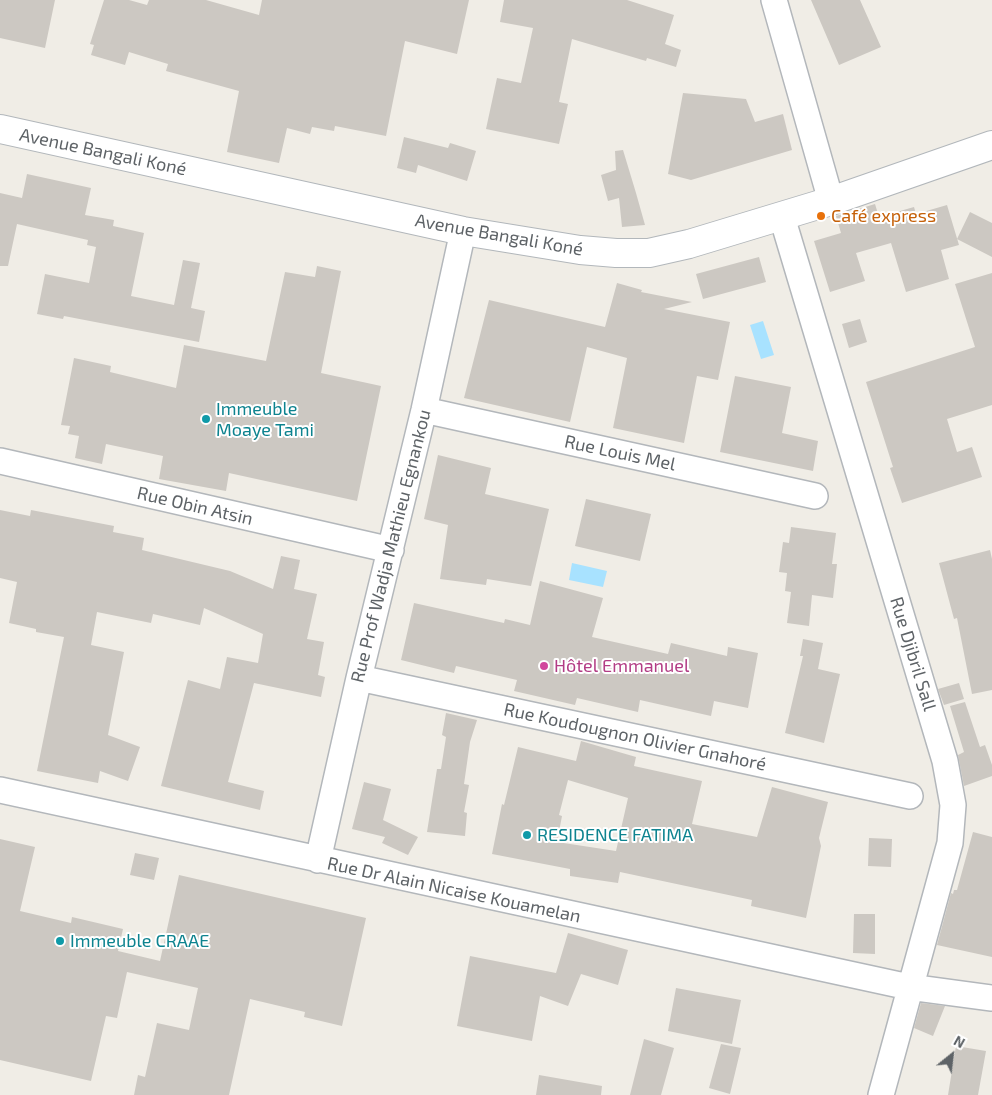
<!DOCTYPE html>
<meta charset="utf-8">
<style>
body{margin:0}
#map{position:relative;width:992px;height:1095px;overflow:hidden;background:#f0ede6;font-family:"Exo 2",sans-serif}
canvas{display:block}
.north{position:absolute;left:927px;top:1030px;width:50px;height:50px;-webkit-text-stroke:4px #fff;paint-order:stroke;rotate:29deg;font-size:14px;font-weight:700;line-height:20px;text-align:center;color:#5e6367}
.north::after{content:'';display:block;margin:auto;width:18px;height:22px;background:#5e6367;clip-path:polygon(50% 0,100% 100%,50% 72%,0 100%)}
</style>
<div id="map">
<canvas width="992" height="1095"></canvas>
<div class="north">N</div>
</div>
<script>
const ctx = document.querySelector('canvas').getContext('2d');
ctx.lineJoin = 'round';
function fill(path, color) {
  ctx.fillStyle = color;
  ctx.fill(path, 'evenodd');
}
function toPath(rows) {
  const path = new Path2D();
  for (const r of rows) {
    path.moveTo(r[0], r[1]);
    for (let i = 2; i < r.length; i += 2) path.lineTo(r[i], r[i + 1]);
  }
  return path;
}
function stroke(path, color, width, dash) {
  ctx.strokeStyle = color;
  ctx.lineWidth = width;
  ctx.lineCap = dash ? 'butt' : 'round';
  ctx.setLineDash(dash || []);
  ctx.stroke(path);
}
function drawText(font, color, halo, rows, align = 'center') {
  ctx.font = font + ' "Exo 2",sans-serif';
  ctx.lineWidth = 4;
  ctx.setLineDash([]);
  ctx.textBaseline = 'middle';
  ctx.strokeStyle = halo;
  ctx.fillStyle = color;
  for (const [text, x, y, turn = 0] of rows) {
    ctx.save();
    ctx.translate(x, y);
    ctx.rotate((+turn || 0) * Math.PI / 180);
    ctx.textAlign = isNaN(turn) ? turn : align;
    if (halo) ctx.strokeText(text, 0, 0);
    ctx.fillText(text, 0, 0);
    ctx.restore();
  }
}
fill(toPath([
 [763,321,774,355,761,359,750,325],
 [572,563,607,571,603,587,569,580]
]), '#a8e2ff');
fill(toPath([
 [0,0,55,0,45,48,0,38],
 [104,0,129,0,147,5,149,0,206,0,259,15,262,0,469,0,457,54,405,41,386,136,335,126,334,131,312,127,310,134,287,128,279,163,227,152,239,91,166,71,168,64,129,52,125,65,91,55,94,45,90,44],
 [504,0,627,0,674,15,665,44,681,50,676,67,647,58,646,61,572,39,559,102,568,104,559,144,486,129,497,78,521,83,533,28,500,22],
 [811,0,860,0,881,47,839,65],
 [683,93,746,99,755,122,783,114,792,150,691,180,668,174],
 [404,137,448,148,450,143,476,151,467,181,418,165,416,173,397,168],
 [623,150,636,193,645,225,622,227,619,198,608,201,601,175,616,170,615,151],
 [27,174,91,188,85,215,114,220,113,226,144,233,131,296,174,305,183,260,200,263,191,308,205,311,199,342,64,316,63,319,37,314,45,274,89,283,96,247,87,245,88,240,17,224,8,266,0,266,0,193,22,198],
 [875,204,879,217,914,207,916,214,947,205,959,245,941,250,949,279,906,292,891,243,856,253,865,281,830,292,814,241,841,233,836,216],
 [970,212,992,223,992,257,957,239],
 [759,257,766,282,703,299,696,274],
 [317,266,341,271,321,373,381,386,357,501,229,473,226,491,159,479,163,456,106,444,102,464,75,458,79,436,68,434,70,426,61,425,74,358,111,366,110,372,176,388,184,345,266,361,285,272,315,277],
 [992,273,992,405,947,419,957,452,972,447,982,477,902,503,890,468,893,467,866,382,975,347,955,284],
 [617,283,642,290,641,292,692,302,664,309,730,322,718,380,697,376,684,443,613,428,627,358,587,347,570,422,464,398,489,300,605,327],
 [860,319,867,342,849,348,842,324],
 [735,376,791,387,782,433,818,441,813,471,720,452],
 [438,455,491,468,485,494,549,509,531,586,487,579,486,585,440,579,448,525,424,519],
 [586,499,651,514,640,561,575,546],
 [0,510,30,516,31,510,114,526,113,532,144,538,142,550,230,571,273,589,281,556,300,560,294,589,317,594,307,639,324,642,318,675,325,677,321,697,254,683,228,782,264,791,260,810,161,786,188,680,220,689,227,657,258,663,263,634,204,608,200,625,153,614,151,623,97,612,91,645,124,652,108,735,140,747,128,781,100,771,98,783,37,771,64,637,36,632,36,629,9,623,17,582,0,578],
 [791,527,836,533,832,564,837,564,833,598,812,595,809,626,787,623,791,592,785,591,787,573,779,572,783,542,789,543],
 [990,550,992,559,992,690,972,694,957,618,954,619,939,563],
 [540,581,603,598,592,637,668,654,671,643,727,656,728,647,758,653,748,708,714,701,711,716,640,700,638,712,577,698,575,705,514,691,517,680,456,666,454,673,401,660,414,603,504,623,505,619,530,625],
 [803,639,823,643,818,669,840,674,824,743,785,733,803,656,800,656],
 [959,683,964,699,944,705,938,689],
 [965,702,980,747,985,745,992,765,992,776,964,786,958,755,964,752,950,706],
 [446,713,477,720,470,742,464,784,469,785,464,812,467,813,465,836,427,832,437,769,441,769,446,737,442,735],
 [581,741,636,757,634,766,702,781,692,824,757,837,772,787,828,802,819,838,821,846,806,918,751,906,752,900,620,872,618,883,570,876,570,869,492,854,502,804,504,805,518,747,576,761],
 [568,780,628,798,616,851,557,842,562,816,559,815],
 [364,782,391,789,383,820,418,837,408,855,382,843,385,837,352,829],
 [973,832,992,837,992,957,937,945,951,893,953,894,954,890,957,890],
 [869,838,892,839,891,867,868,866],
 [0,839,35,847,20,911,71,923,72,917,123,929,118,951,160,961,179,875,366,918,342,1026,304,1017,305,1012,250,999,229,1095,134,1095,138,1075,145,1077,157,1023,189,1030,198,988,127,972,117,1018,106,1016,91,1081,0,1060],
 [135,853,159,858,154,880,130,875],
 [854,914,875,914,875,954,853,953],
 [568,933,628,950,618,985,581,974,568,1006,540,996,532,1041,457,1026,470,956,556,973],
 [676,988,741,1000,732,1044,668,1031],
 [921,1003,945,1006,933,1036,914,1028],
 [644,1039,674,1048,661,1095,630,1095],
 [721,1044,741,1048,730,1094,709,1088],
 [956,1046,986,1051,978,1095,948,1095],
 [539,1075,602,1086,601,1095,536,1095]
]), '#ccc8c2');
const street = toPath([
 [774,0,831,201],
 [782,217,945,761,953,805,950,843,881,1095],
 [424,410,815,496],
 [0,461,391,550],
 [359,678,910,796],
 [0,790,909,987,992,998],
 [318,860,359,678,424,410,463,231]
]);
const secondary = toPath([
 [0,129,463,231,580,250,616,253,649,253,689,244,831,201,992,145]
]);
stroke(street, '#b3b7bb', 28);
stroke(secondary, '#b2b7bb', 30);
stroke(street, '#fff', 25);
stroke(secondary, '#fff', 28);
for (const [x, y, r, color] of [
 [821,216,5,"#e8710a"],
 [206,419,5,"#0f9aa8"],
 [544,666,5,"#d1479c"],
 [527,835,5,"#0f9aa8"],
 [60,941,5,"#0f9aa8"]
]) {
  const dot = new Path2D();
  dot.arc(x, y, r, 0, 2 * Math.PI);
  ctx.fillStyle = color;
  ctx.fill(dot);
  stroke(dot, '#fff', 2);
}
drawText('18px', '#5e6367', '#fff', [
 ["Avenue Bangali Koné",103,152,12],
 ["Avenue Bangali Koné",499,235,10],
 ["Rue Louis Mel",620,453,12],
 ["Rue Obin Atsin",195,506,13],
 ["Rue Prof Wadja Mathieu Egnankou",391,546,-76],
 ["Rue Djibril Sall",913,654,73],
 ["Rue Koudougnon Olivier Gnahoré",635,737,12],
 ["Rue Dr Alain Nicaise Kouamelan",454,890,12]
]);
drawText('18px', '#c56008', '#fff', [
 ["Café express",831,216]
], 'left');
drawText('18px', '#0d838f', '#fff', [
 ["Immeuble",216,409],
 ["Moaye Tami",216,430],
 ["RESIDENCE FATIMA",537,835],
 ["Immeuble CRAAE",70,941]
], 'left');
drawText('18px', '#b23c85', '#fff', [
 ["Hôtel Emmanuel",554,666]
], 'left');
</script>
